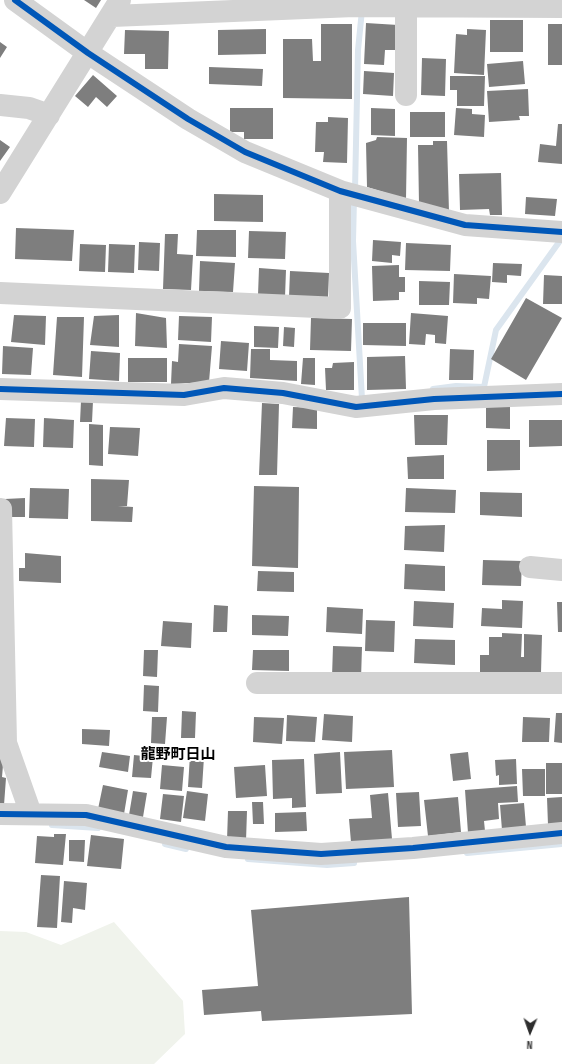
<!DOCTYPE html>
<meta charset="utf-8">
<style>
body{margin:0}
#map{position:relative;width:562px;height:1064px;overflow:hidden;background:#fff;font-family:"Sofia Sans Condensed",sans-serif}
canvas{display:block}
.north{position:absolute;left:510px;top:1012px;width:40px;height:40px;-webkit-text-stroke:3px #fff;paint-order:stroke;rotate:182deg;font-size:11px;font-weight:700;line-height:16px;text-align:center;color:#2e2e2e}
.north::after{content:'';display:block;margin:auto;width:14px;height:18px;background:#2e2e2e;clip-path:polygon(50% 0,100% 100%,50% 72%,0 100%)}
</style>
<div id="map">
<canvas width="562" height="1064"></canvas>
<div class="north">N</div>
</div>
<script>
const ctx = document.querySelector('canvas').getContext('2d');
ctx.lineJoin = 'round';
function fill(path, color) {
  ctx.fillStyle = color;
  ctx.fill(path, 'evenodd');
}
function toPath(rows) {
  const path = new Path2D();
  for (const r of rows) {
    path.moveTo(r[0], r[1]);
    for (let i = 2; i < r.length; i += 2) path.lineTo(r[i], r[i + 1]);
  }
  return path;
}
function stroke(path, color, width, dash) {
  ctx.strokeStyle = color;
  ctx.lineWidth = width;
  ctx.lineCap = dash ? 'butt' : 'round';
  ctx.setLineDash(dash || []);
  ctx.stroke(path);
}
function drawText(font, color, halo, rows, align = 'center') {
  ctx.font = font + ' "Sofia Sans Condensed","Noto Sans JP",sans-serif';
  ctx.lineWidth = 4;
  ctx.setLineDash([]);
  ctx.textBaseline = 'middle';
  ctx.strokeStyle = halo;
  ctx.fillStyle = color;
  for (const [text, x, y, turn = 0] of rows) {
    ctx.save();
    ctx.translate(x, y);
    ctx.rotate((+turn || 0) * Math.PI / 180);
    ctx.textAlign = isNaN(turn) ? turn : align;
    if (halo) ctx.strokeText(text, 0, 0);
    ctx.fillText(text, 0, 0);
    ctx.restore();
  }
}
fill(toPath([
 [114,922,183,1001,185,1034,154,1064,0,1064,0,931,26,932,61,945]
]), '#f0f3ec');
stroke(toPath([
 [355,190,358,50,362,10],
 [354,199,353,241,362,399,365,398],
 [433,389,456,386,484,387,496,330,562,238],
 [52,825,98,828],
 [165,844,186,849],
 [467,853,562,844],
 [248,859,327,865,354,863]
]), '#dbe5ee', 6);
fill(toPath([
 [84,0,101,0,96,8],
 [490,20,523,20,523,52,490,52],
 [366,23,398,25,396,50,385,50,384,65,364,64],
 [321,24,352,24,352,99,283,98,283,39,312,39,313,61,321,61],
 [548,24,562,24,562,65,548,65],
 [266,29,266,54,218,55,218,30],
 [467,29,486,30,484,75,454,73,456,34,467,35],
 [125,30,169,31,168,69,145,69,145,54,124,54],
 [0,42,7,47,0,58],
 [422,58,446,59,445,96,421,95],
 [523,61,525,84,489,87,487,64],
 [209,67,263,69,262,86,209,84],
 [364,71,394,73,393,96,363,94],
 [93,75,117,96,107,107,96,97,88,107,75,96],
 [450,76,485,76,484,106,457,106,457,90,450,90],
 [528,89,529,116,519,116,520,120,489,122,487,91],
 [230,108,273,108,273,139,244,139,244,132,230,132],
 [371,108,395,109,395,136,371,135],
 [456,108,472,109,472,114,485,115,484,137,454,135],
 [410,112,445,112,445,137,410,137],
 [328,117,348,118,347,163,323,162,324,152,315,152,316,122,328,122],
 [558,124,562,124,562,164,538,162,540,144,556,146],
 [377,137,407,138,406,199,367,187,366,143,376,140],
 [0,140,10,147,0,161],
 [433,141,447,141,449,212,419,204,418,145,433,145],
 [501,173,502,215,490,215,489,209,460,210,459,174],
 [214,194,263,195,263,222,214,221],
 [526,197,557,199,555,216,525,214],
 [16,228,74,230,72,261,15,259],
 [197,230,236,230,236,257,196,256],
 [249,231,286,232,285,259,248,258],
 [165,234,178,234,177,254,193,255,191,290,163,289],
 [373,240,401,242,400,256,392,255,392,263,372,261],
 [139,242,160,243,159,271,138,270],
 [406,243,451,245,450,271,405,270],
 [80,244,106,245,105,272,79,271],
 [109,244,135,245,134,273,108,272],
 [200,261,235,263,233,292,199,291],
 [493,263,522,264,521,276,507,275,507,283,492,282],
 [399,265,399,277,405,277,405,292,399,292,399,300,373,301,372,266],
 [259,268,286,270,285,297,258,295],
 [290,271,329,273,328,298,289,297],
 [454,274,491,276,489,299,477,298,477,304,453,303],
 [544,275,562,276,562,304,543,304],
 [419,281,450,282,449,305,419,305],
 [526,298,562,318,526,380,491,359],
 [136,313,166,318,167,348,135,346],
 [411,313,448,316,446,344,435,343,435,335,426,334,425,345,409,344],
 [14,315,46,316,45,345,11,342],
 [119,315,119,347,90,345,94,316],
 [179,316,212,317,211,342,178,340],
 [57,317,84,317,82,377,53,375],
 [311,318,352,319,351,351,310,350],
 [363,323,406,323,406,346,363,345],
 [254,326,279,327,278,348,254,347],
 [284,327,295,328,294,347,283,346],
 [221,341,249,343,247,371,219,369],
 [179,344,212,346,209,382,171,384,172,361,178,362],
 [3,346,33,348,31,375,2,374],
 [251,349,270,349,270,360,297,361,297,381,250,378],
 [450,349,474,350,473,380,449,380],
 [91,351,120,353,119,381,89,379],
 [405,356,406,389,367,390,367,357],
 [128,358,167,358,167,382,128,382],
 [303,358,315,358,315,385,301,384],
 [354,362,354,390,326,390,325,368,332,368,333,363],
 [81,401,93,401,92,422,80,422],
 [486,402,510,402,510,429,486,428],
 [262,403,279,404,277,475,259,475],
 [293,407,317,408,317,429,292,428],
 [414,415,448,415,447,445,415,445],
 [6,418,35,419,34,447,4,446],
 [44,418,74,420,73,448,43,447],
 [529,420,562,420,562,446,529,447],
 [89,424,103,425,103,466,89,465],
 [110,427,140,428,138,456,108,454],
 [487,440,520,440,520,470,487,471],
 [444,455,444,479,408,479,407,457],
 [91,479,129,480,127,506,118,506,133,507,132,522,91,521],
 [254,486,299,487,298,568,252,566],
 [30,488,69,489,68,519,29,518],
 [406,488,456,490,455,513,405,512],
 [480,492,522,493,522,517,480,515],
 [25,498,25,517,5,517,5,499],
 [445,525,444,552,404,550,405,526],
 [25,553,61,556,61,583,19,581,19,568,25,568],
 [483,560,522,561,521,586,482,585],
 [405,564,445,566,445,591,404,589],
 [258,571,294,572,294,592,257,591],
 [502,600,523,601,522,628,481,626,482,608,502,609],
 [414,601,454,603,453,628,413,626],
 [557,602,562,602,562,632,558,632],
 [214,605,228,606,227,632,213,632],
 [327,607,363,609,362,634,326,632],
 [252,615,289,616,288,636,252,635],
 [366,620,395,621,394,652,365,651],
 [163,621,192,623,191,648,161,646],
 [502,633,522,634,521,657,524,657,524,634,542,635,541,673,480,672,480,655,489,655,489,637,502,637],
 [415,639,455,640,455,665,414,663],
 [333,646,362,647,361,679,332,677],
 [144,650,158,650,157,677,143,676],
 [253,650,289,650,289,671,252,670],
 [144,685,159,686,158,712,143,711],
 [182,711,196,712,195,738,181,738],
 [556,713,562,713,562,743,554,742],
 [324,714,353,716,352,742,322,740],
 [287,715,317,717,315,742,286,741],
 [152,717,167,717,165,744,151,743],
 [254,717,284,718,282,744,253,742],
 [523,717,550,718,549,742,522,742],
 [82,729,110,730,109,746,82,744],
 [392,750,394,787,346,789,344,752],
 [102,752,130,756,128,772,99,767],
 [340,752,342,793,316,794,314,754],
 [468,752,471,779,453,781,450,754],
 [0,753,4,753,2,777,6,778,4,805,0,805],
 [134,755,153,757,151,778,132,777],
 [190,755,204,757,202,788,188,787],
 [304,759,306,807,292,808,292,798,273,799,272,760],
 [516,759,517,784,499,785,499,775,496,776,495,760],
 [546,763,562,763,562,794,546,794],
 [162,765,184,767,182,791,160,789],
 [265,765,267,796,236,798,234,767],
 [522,769,545,769,545,796,523,796],
 [103,785,128,790,124,814,98,809],
 [517,786,518,802,498,803,499,819,484,821,485,831,468,833,465,790],
 [133,791,147,793,143,817,129,815],
 [187,791,208,794,205,821,183,818],
 [419,792,421,826,398,827,396,793],
 [388,793,392,839,351,842,349,819,372,818,370,795],
 [163,794,184,796,181,822,160,819],
 [458,797,461,832,428,836,424,800],
 [562,797,562,824,548,825,547,798],
 [252,802,263,802,264,824,253,824],
 [524,803,526,827,502,830,500,805],
 [228,811,247,811,246,841,227,840],
 [306,812,307,831,275,832,275,813],
 [54,834,66,834,63,865,35,863,37,836,54,837],
 [91,835,124,839,121,869,87,866],
 [69,840,85,840,84,862,69,861],
 [41,875,60,876,57,928,37,927],
 [64,881,87,883,85,910,73,908,72,923,61,922],
 [409,897,412,1014,262,1021,261,1011,204,1015,202,990,258,986,251,910]
]), '#7e7e7e');
stroke(toPath([
 [15,0,88,53,188,119,245,152,340,191,465,225,562,232],
 [112,16,354,6,562,7],
 [406,95,406,7],
 [0,105,29,108,49,115],
 [0,193,120,0],
 [0,293,340,308,340,191],
 [0,389,184,395,224,388,283,393,356,407,434,399,562,394],
 [1,509,6,743,31,814],
 [530,567,562,570],
 [257,683,562,683],
 [0,814,86,815,226,847,321,854,413,848,562,833]
]), '#d3d3d3', 22);
stroke(toPath([
 [15,0,88,53,188,119,245,152,340,191,465,225,562,232],
 [0,389,184,395,224,388,283,393,356,407,434,399,562,394],
 [0,814,86,815,226,847,321,854,413,848,562,833]
]), '#0057b8', 6);
drawText('bold 15px', '#000', '#fff', [
 ["龍野町日山",178,755]
]);
</script>
